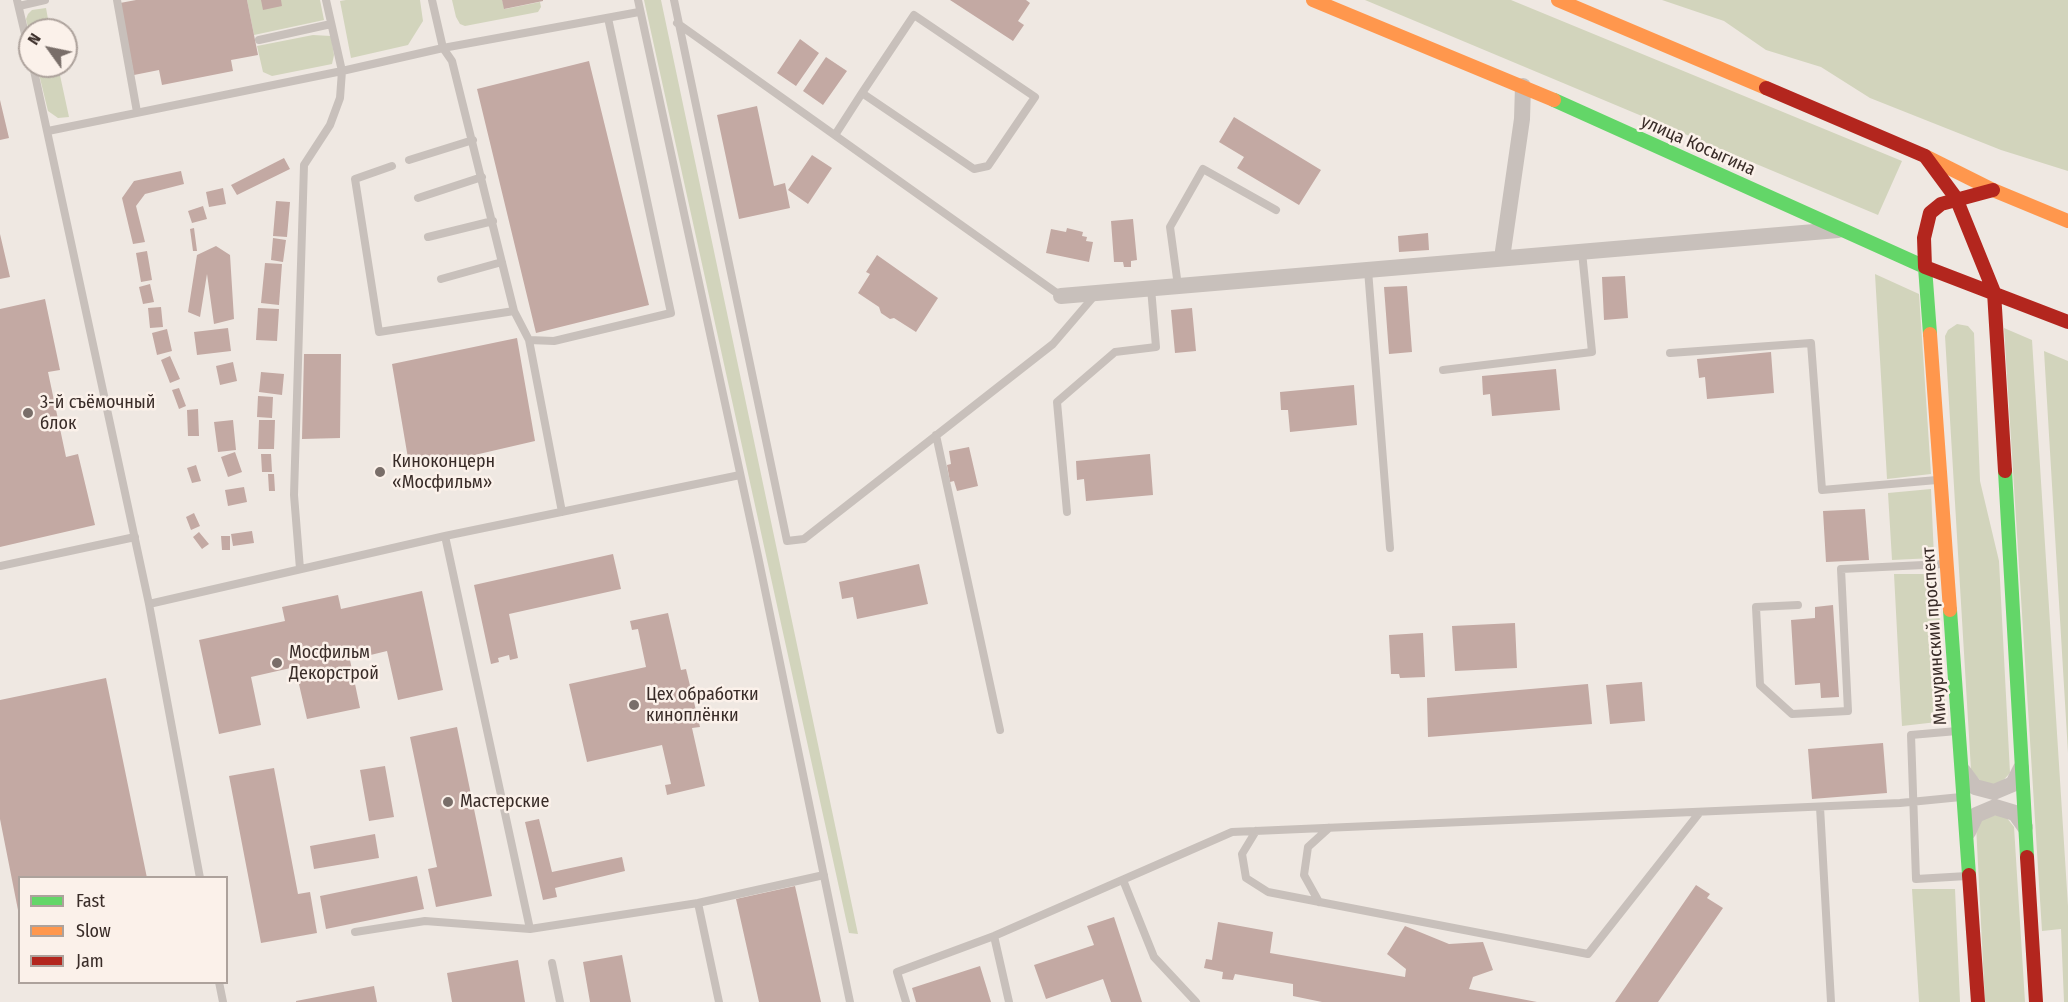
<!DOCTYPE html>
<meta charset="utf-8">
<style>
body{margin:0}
#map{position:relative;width:2068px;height:1002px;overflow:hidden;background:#efe8e2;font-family:"Fira Sans Condensed",sans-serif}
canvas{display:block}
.legend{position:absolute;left:18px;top:876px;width:210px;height:108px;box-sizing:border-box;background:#fbf1ea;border:2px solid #ada29c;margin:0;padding:8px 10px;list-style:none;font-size:18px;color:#392c28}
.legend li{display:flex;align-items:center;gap:12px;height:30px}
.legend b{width:30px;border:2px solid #ada29c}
.north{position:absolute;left:18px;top:18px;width:60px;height:60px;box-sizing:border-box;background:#fbf1ea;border:2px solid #ada29c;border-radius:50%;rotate:303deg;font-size:16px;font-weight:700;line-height:24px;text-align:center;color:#392c28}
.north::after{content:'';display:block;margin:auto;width:21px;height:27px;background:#796e69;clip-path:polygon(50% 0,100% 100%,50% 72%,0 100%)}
</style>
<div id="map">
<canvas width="2068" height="1002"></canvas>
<ul class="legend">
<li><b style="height:8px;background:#63d668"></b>Fast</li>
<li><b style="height:8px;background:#ff974d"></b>Slow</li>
<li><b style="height:8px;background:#b3261e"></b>Jam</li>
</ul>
<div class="north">N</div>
</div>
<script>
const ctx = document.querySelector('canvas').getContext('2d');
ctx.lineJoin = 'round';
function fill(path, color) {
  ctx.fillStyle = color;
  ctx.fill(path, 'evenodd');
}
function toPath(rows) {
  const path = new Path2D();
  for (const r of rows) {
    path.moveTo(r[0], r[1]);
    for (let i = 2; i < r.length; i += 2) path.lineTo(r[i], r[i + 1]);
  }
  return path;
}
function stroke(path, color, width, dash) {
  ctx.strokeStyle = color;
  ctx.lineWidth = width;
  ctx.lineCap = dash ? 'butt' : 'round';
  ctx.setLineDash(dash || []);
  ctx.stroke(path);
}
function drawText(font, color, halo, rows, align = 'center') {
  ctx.font = font + ' "Fira Sans Condensed",sans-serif';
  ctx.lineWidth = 5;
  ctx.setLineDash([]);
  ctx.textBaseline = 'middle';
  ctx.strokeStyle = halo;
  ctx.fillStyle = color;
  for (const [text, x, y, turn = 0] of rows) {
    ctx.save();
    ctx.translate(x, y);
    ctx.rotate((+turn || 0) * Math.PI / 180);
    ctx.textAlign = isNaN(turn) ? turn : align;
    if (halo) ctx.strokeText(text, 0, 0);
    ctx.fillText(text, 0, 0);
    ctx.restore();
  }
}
fill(toPath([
 [247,0,320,0,324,20,254,35],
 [346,0,420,0,423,21,408,45,351,58,340,1],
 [452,0,502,0,505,9,540,2,541,7,538,12,465,26,460,24,456,17],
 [644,0,661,0,858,934,849,933],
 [1365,0,1511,0,1902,161,1878,215],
 [1662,0,2068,0,2068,171,2001,150,1870,98,1821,67,1766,50,1724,21],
 [46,8,50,30,30,30,30,36,26,19,28,14,32,10],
 [313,35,331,36,334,55,332,64,272,76,263,72,257,46],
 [37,66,58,66,69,117,58,118,48,111],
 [1875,274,1919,294,1931,474,1887,479],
 [1957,324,1968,326,1974,333,1980,481,1999,561,2010,773,2000,784,1984,785,1971,770,1945,336,1948,330],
 [2004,328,2032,340,2068,906,2068,1002,2064,1002,2061,929,2042,931],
 [2044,351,2068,361,2068,753],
 [1931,489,1934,558,1892,560,1888,493],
 [1894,574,1937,574,1946,721,1902,726],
 [2003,813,2014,827,2025,1002,1985,1002,1976,825,1978,820],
 [1912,889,1955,889,1960,1002,1919,1002]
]), '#d2d4bc');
fill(toPath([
 [136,0,247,0,258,55,231,60,233,71,162,85,159,70,134,75,120,3],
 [261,0,281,0,282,6,263,10],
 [502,0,543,0,543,1,504,9],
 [950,0,1026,0,1030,3,1018,21,1024,25,1013,41],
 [800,39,819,53,796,86,777,73],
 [826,57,847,71,823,105,803,91],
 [589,61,649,305,536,333,477,89],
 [0,100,9,138,0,140],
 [757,106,774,186,785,183,790,208,739,219,717,115],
 [1234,117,1321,170,1299,205,1237,168,1244,157,1219,142],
 [812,155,832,168,808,204,788,190],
 [284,158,290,169,237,195,231,185],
 [181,171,184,184,145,194,136,206,145,242,133,244,122,198,134,181],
 [223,188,226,204,209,207,206,192],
 [276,201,290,202,287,237,273,236],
 [203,206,207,219,192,223,188,211],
 [1133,219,1137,260,1131,261,1131,267,1124,267,1123,262,1114,262,1111,221],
 [194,228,197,251,193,251,190,229],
 [1067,228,1083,232,1082,236,1087,237,1086,241,1093,242,1089,262,1046,253,1051,229,1066,232],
 [1428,233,1429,250,1399,252,1398,236],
 [0,234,10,277,0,279],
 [273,238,286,240,283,262,271,260],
 [216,246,230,255,234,319,214,324,207,274,200,317,188,312,197,255],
 [147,251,152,280,141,282,136,253],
 [877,255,938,298,916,332,894,318,890,319,881,313,879,307,858,293,870,274,866,272],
 [265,263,282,264,279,305,261,303],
 [1625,276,1628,318,1604,320,1602,277],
 [150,284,154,302,143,304,139,287],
 [1407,286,1412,352,1389,354,1384,287],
 [45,299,60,370,48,372,66,457,78,454,95,525,0,547,0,309],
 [161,307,163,327,150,328,148,308],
 [258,308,279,309,277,341,256,340],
 [1192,308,1196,351,1175,353,1171,310],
 [228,328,231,351,197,355,194,332],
 [167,329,172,351,157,355,152,333],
 [517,338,535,441,410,470,392,364],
 [1771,352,1774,393,1707,399,1705,377,1699,378,1697,359],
 [304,354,341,354,340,438,302,439],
 [170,356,180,379,170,383,161,360],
 [233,362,237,381,220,385,216,366],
 [1556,369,1560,410,1492,416,1490,394,1483,395,1482,376],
 [261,372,284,374,282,395,259,392],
 [1354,385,1357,425,1290,432,1288,410,1281,410,1280,392],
 [179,388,186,406,179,409,172,390],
 [258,396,273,397,272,418,257,417],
 [198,409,199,436,188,436,187,410],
 [233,420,236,450,218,452,214,422],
 [259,420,275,420,274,449,258,449],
 [969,447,978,486,957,491,954,481,950,482,947,465,951,464,949,451],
 [235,452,242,472,228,477,221,457],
 [261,454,271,454,272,472,262,472],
 [1150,454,1153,495,1086,501,1084,479,1077,480,1076,461],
 [196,465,201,481,192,483,187,468],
 [268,474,274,474,275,491,269,491],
 [244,487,247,502,228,506,225,490],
 [1865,509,1869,560,1826,562,1823,511],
 [194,513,200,526,191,530,186,517],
 [252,531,254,543,233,546,231,534],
 [199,532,209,544,202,549,193,537],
 [221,536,230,536,230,550,222,550],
 [613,554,621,589,509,614,518,658,510,660,509,655,498,658,499,662,491,664,474,585],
 [919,564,928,604,857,619,853,597,842,599,839,582],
 [422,591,443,690,398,700,387,651,350,660,360,708,307,719,295,667,251,677,261,725,219,734,199,640,285,621,282,607,338,595,341,609],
 [1833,605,1839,697,1821,698,1820,683,1795,685,1791,620,1815,618,1815,607],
 [668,613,681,670,686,669,700,727,692,728,705,786,667,795,665,785,671,784,662,745,587,762,569,684,646,667,638,629,632,630,630,621],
 [1515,623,1517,668,1455,671,1452,626],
 [1423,633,1425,677,1400,678,1399,674,1391,674,1389,635],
 [106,678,147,878,20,878,18,910,0,819,0,700],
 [1642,682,1645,721,1610,724,1606,685],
 [1588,684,1592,724,1428,737,1427,698],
 [457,727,492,896,436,907,428,869,437,867,410,737],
 [1883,743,1887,793,1812,799,1808,749],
 [385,766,394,817,369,821,360,770],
 [274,768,298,894,310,892,317,933,261,943,229,776],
 [539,819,552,872,622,857,625,871,555,888,557,897,543,900,525,822],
 [375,834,379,858,314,869,310,846],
 [417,876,424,909,326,929,320,896],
 [1696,885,1710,894,1707,898,1723,908,1658,1002,1615,1002],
 [795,886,821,1002,759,1002,736,899],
 [1114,917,1142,1002,1111,1002,1103,979,1046,999,1034,965,1094,945,1087,926],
 [1218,922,1273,932,1270,953,1405,977,1406,969,1387,954,1405,926,1449,944,1483,942,1493,970,1473,977,1469,989,1537,1002,1322,1002,1293,996,1293,984,1235,974,1233,980,1222,979,1223,972,1204,968,1206,959,1212,960],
 [622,955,631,1002,590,1002,583,962],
 [518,960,525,1002,452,1002,447,973],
 [980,966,991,1002,916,1002,912,988],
 [374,986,377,1002,296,1002,296,1001]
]), '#c3a9a3');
stroke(toPath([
 [17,0,30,55],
 [117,0,137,112],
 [432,0,443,48,452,61,514,311,529,340,554,341,671,313,608,18],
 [638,0,758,556,850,1002],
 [674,0,787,541,804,539,1053,344,1095,295],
 [19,6,45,0],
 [677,23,1061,296],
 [259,40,331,24],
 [33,66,149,604,200,878],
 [48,131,342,71,443,48,639,12],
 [835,135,862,93,914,15,1035,97,988,166,974,169,862,93],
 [409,160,473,140],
 [392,166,355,179,379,332,514,311],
 [418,198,482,177],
 [428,237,493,221],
 [1368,270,1390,548],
 [441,279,502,262],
 [1178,286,1170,227,1203,169,1276,210],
 [529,340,562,512],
 [1670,353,1811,343,1822,490,1937,480],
 [1443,370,1592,352,1582,252],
 [936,435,1000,730],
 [1067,512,1057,402,1115,352,1156,347,1151,288],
 [445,536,530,929],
 [0,566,135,537],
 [300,569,294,495,304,165,330,125,340,98,342,71,326,0],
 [149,604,445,536,740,475],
 [1798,605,1756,607,1760,685,1792,714,1848,711,1841,569,1944,564],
 [1957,731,1911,735,1916,879,1967,876],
 [1820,807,1831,1002],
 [1256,831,1242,854,1246,878,1268,892,1588,954,1700,812],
 [1123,880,1154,957,1196,1002],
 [1319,902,1304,875,1308,847,1329,828],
 [698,903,719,1002],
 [355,932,425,921,530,929,698,903,824,875],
 [994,936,1009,1002],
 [552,963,560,1002],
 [219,982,223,1002],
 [906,1002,897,972,994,936,1232,832,1900,803,1961,797]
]), '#c8c0bb', 8);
stroke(toPath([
 [1502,258,1522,119,1523,86],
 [1061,296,1838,230],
 [1963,771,1975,787,1994,792,2013,784,2021,768],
 [1968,832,1976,815,1995,807,2015,813,2025,827]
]), '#c8c0bb', 16);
stroke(toPath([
 [1554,100,1925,267,1930,334],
 [2005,471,2027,857],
 [1950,610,1969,875]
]), '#63d668', 14);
stroke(toPath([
 [1313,0,1554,100],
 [1558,0,1766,88],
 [1925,156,1993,190,2068,221],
 [1930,334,1950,610]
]), '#ff974d', 14);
stroke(toPath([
 [1766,88,1925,156,1956,198,1994,292,2005,471],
 [1993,190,1941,204,1930,213,1924,238,1925,267,2068,322],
 [2027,857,2036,1002],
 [1969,875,1978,1002]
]), '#b3261e', 14);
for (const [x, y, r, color] of [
 [28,413,6,"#796e69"],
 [380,472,6,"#796e69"],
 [277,663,6,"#796e69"],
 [634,705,6,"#796e69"],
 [448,802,6,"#796e69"]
]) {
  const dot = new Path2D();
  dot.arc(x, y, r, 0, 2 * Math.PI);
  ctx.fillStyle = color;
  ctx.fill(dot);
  stroke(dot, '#fbf1ea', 2);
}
drawText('18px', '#392c28', '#fbf1ea', [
 ["улица Косыгина",1698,146,24],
 ["Мичуринский проспект",1935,636,-94]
]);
drawText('18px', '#392c28', '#fbf1ea', [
 ["3-й съёмочный",40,403],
 ["блок",40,424],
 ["Киноконцерн",392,462],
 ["«Мосфильм»",392,483],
 ["Мосфильм",289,653],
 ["Декорстрой",289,674],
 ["Цех обработки",646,695],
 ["киноплёнки",646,716],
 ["Мастерские",460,802]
], 'left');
</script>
